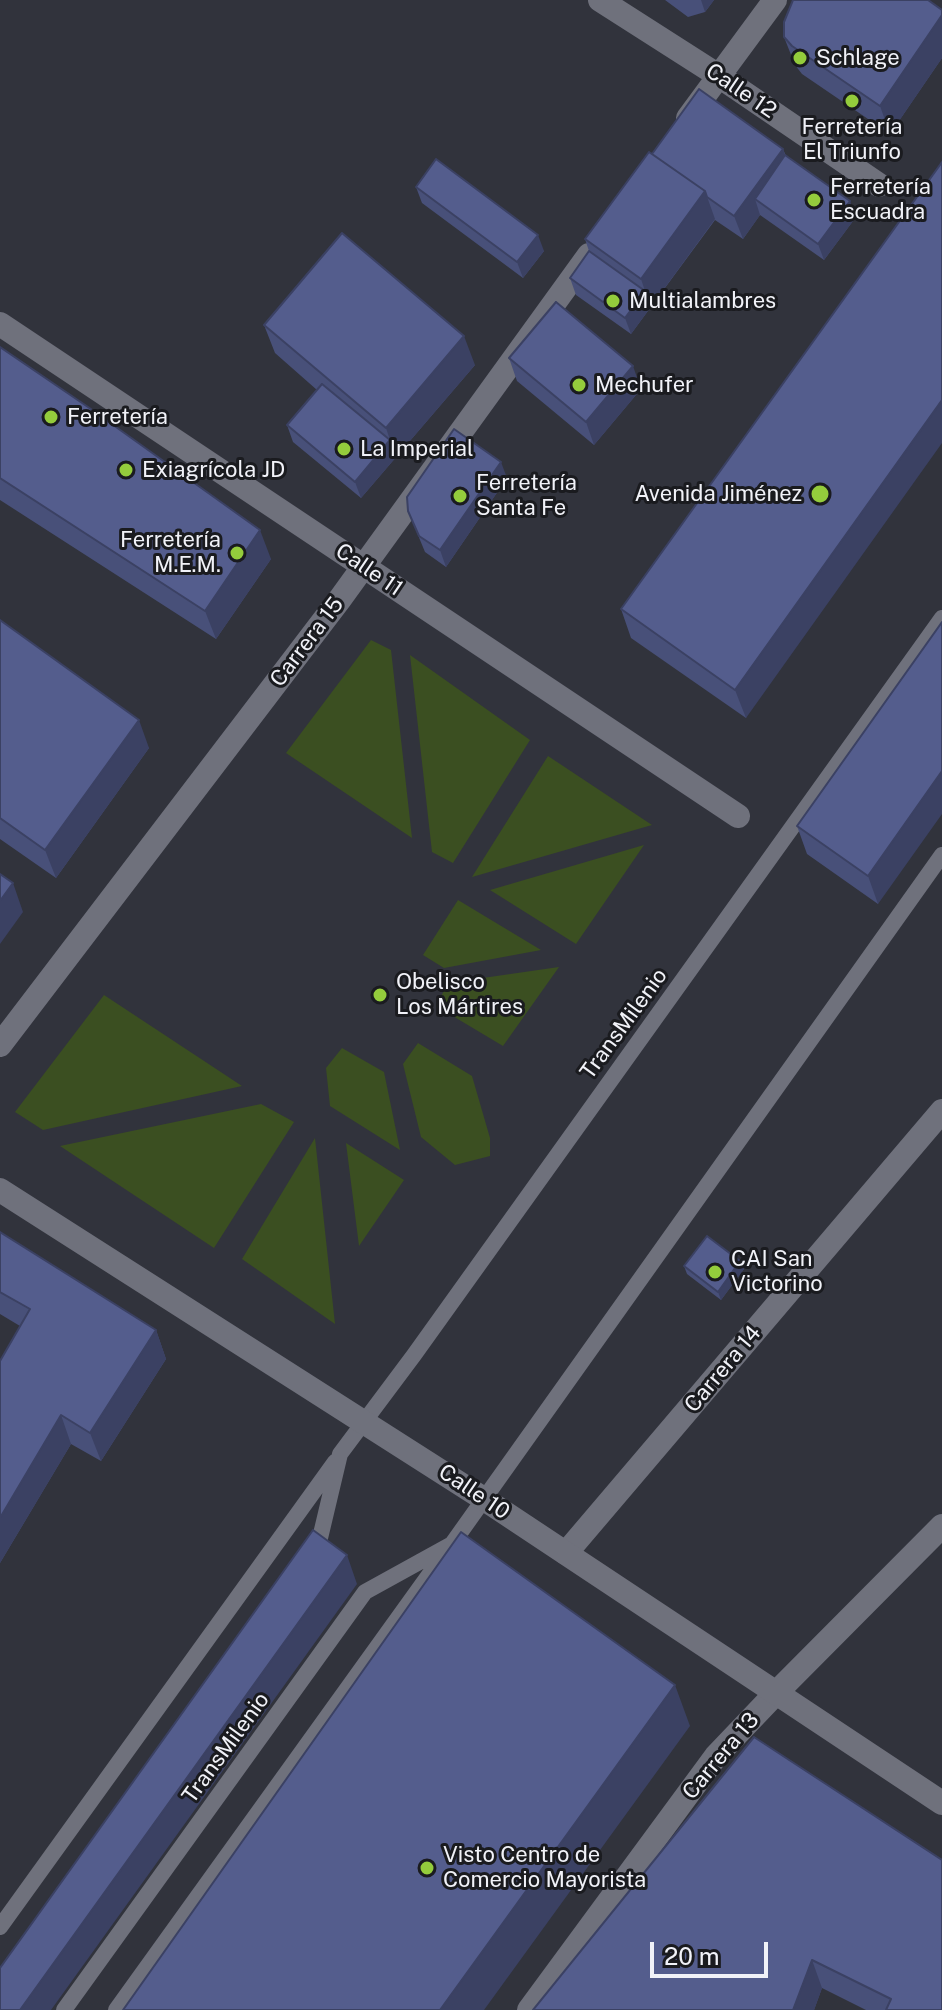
<!DOCTYPE html>
<meta charset="utf-8">
<style>
body{margin:0}
#map{position:relative;width:942px;height:2010px;overflow:hidden;background:#31333c;font-family:"Public Sans",sans-serif}
canvas{display:block}
.scale{position:absolute;left:650px;top:1942px;width:118px;height:36px;box-sizing:border-box;border:4px solid #f1f2f8;border-top:0;padding-left:10px;font-size:24px;line-height:28px;white-space:nowrap;color:#f1f2f8;-webkit-text-stroke:6px #1a1b1f;paint-order:stroke}
</style>
<div id="map">
<canvas width="942" height="2010"></canvas>
<div class="scale">20 m</div>
</div>
<script>
const ctx = document.querySelector('canvas').getContext('2d');
ctx.lineJoin = 'round';
function fill(path, color) {
  ctx.fillStyle = color;
  ctx.fill(path, 'evenodd');
}
function toPath(rows) {
  const path = new Path2D();
  for (const r of rows) {
    path.moveTo(r[0], r[1]);
    for (let i = 2; i < r.length; i += 2) path.lineTo(r[i], r[i + 1]);
  }
  return path;
}
function stroke(path, color, width, dash) {
  ctx.strokeStyle = color;
  ctx.lineWidth = width;
  ctx.lineCap = dash ? 'butt' : 'round';
  ctx.setLineDash(dash || []);
  ctx.stroke(path);
}
function drawText(font, color, halo, rows, align = 'center') {
  ctx.font = font + ' "Public Sans",sans-serif';
  ctx.lineWidth = 6;
  ctx.setLineDash([]);
  ctx.textBaseline = 'middle';
  ctx.strokeStyle = halo;
  ctx.fillStyle = color;
  for (const [text, x, y, turn = 0] of rows) {
    ctx.save();
    ctx.translate(x, y);
    ctx.rotate((+turn || 0) * Math.PI / 180);
    ctx.textAlign = isNaN(turn) ? turn : align;
    if (halo) ctx.strokeText(text, 0, 0);
    ctx.fillText(text, 0, 0);
    ctx.restore();
  }
}
fill(toPath([
 [371,640,391,650,412,838,286,753],
 [410,655,530,740,453,863,432,852],
 [548,756,652,825,472,877],
 [644,845,576,944,490,890],
 [458,900,541,950,444,968,423,955],
 [559,967,503,1046,436,1006,448,983],
 [104,995,242,1086,43,1130,15,1112],
 [418,1043,472,1076,490,1138,490,1156,455,1165,421,1137,403,1064],
 [342,1048,384,1072,400,1150,330,1106,326,1068],
 [261,1104,294,1122,214,1248,60,1146],
 [315,1138,335,1324,242,1259],
 [346,1143,404,1180,359,1246]
]), '#3b4f21');
stroke(toPath([
 [316,1555,340,1454,414,1355,942,618],
 [0,1927,335,1462],
 [64,2010,365,1592,452,1544,942,855],
 [116,2010,447,1550]
]), '#6f717c', 16);
stroke(toPath([
 [600,0,719,76,879,185],
 [688,118,775,0],
 [0,1045,340,599,589,255],
 [566,1553,942,1111],
 [529,2010,716,1756,776,1693]
]), '#6f717c', 24);
stroke(toPath([
 [0,324,738,816],
 [0,1190,484,1499,942,1803],
 [776,1693,942,1526]
]), '#6f717c', 24);
fill(toPath([
 [665,0,714,0,705,12,688,17],
 [942,10,942,58,890,134,802,74,795,65,784,37],
 [783,149,786,156,856,217,824,260,760,215,743,239,715,220,631,334,576,295,570,278,589,251,585,239,652,154],
 [942,162,746,718,631,638,621,609],
 [416,187,544,251,523,278,422,203],
 [264,325,475,365,361,498,293,442,287,425,317,390,275,353],
 [0,347,271,559,216,639,0,500],
 [509,358,641,389,594,445,517,381],
 [507,478,446,567,425,552,408,511],
 [0,620,149,748,56,878,0,839],
 [942,622,878,904,807,854,797,826],
 [0,1232,156,1330,166,1359,101,1461,71,1444,0,1563,0,1361,20,1326,0,1314],
 [684,1266,744,1269,721,1300,687,1274],
 [754,1737,942,2010,866,2010,822,1988,814,2010]
]), '#485079');
fill(toPath([
 [701,0,714,0,705,12],
 [942,15,942,58,890,134,880,106],
 [783,149,791,172,755,199,760,215,743,239,734,216],
 [705,191,715,219,631,334,625,318,645,291,641,279],
 [850,201,856,217,824,260,818,244],
 [538,235,544,251,523,278,517,262],
 [464,336,475,365,361,498,355,482,390,440,386,428],
 [633,366,641,389,594,445,586,422],
 [942,400,942,443,746,718,735,690],
 [501,462,507,478,446,567,440,550],
 [260,530,271,559,216,639,205,611],
 [139,720,149,748,56,878,45,850],
 [942,771,942,814,878,904,868,876],
 [13,883,23,912,0,944,0,901],
 [740,1261,744,1269,721,1300,718,1292],
 [156,1330,166,1359,101,1461,90,1433],
 [61,1415,71,1444,0,1563,0,1518],
 [347,1555,357,1584,51,2010,20,2010],
 [675,1685,690,1726,484,2010,440,2010],
 [812,1960,822,1988,814,2010,793,2010]
]), '#3b4163');
const building = toPath([
 [793,0,928,0,942,10,942,15,880,106,792,46,784,37,784,22,793,0],
 [699,89,783,149,734,216,707,197,705,191,652,154,699,89],
 [649,152,705,191,641,279,585,239,649,152],
 [785,155,850,201,818,244,755,199,785,155],
 [436,159,538,235,517,262,416,187,436,159],
 [942,162,942,400,735,690,621,609,942,162],
 [342,233,464,336,386,428,264,325,342,233],
 [589,251,645,291,625,318,570,278,589,251],
 [556,302,633,366,586,422,509,358,556,302],
 [0,347,88,407,260,530,205,611,0,478,0,347],
 [322,384,390,440,355,482,287,425,322,384],
 [454,429,501,462,440,550,419,536,408,511,407,497,454,429],
 [0,620,139,720,45,850,0,818,0,620],
 [942,622,942,771,868,876,797,826,942,622],
 [0,874,13,883,0,901,0,874],
 [0,1232,156,1330,90,1433,61,1415,0,1518,0,1361,30,1309,0,1292,0,1232],
 [707,1236,740,1261,718,1292,684,1266,707,1236],
 [313,1530,347,1555,20,2010,0,2010,0,1968,313,1530],
 [461,1532,675,1685,440,2010,123,2010,461,1532],
 [754,1737,942,1860,942,2010,886,2010,891,1999,812,1960,793,2010,533,2010,754,1737]
]);
fill(building, '#545d8d');
stroke(building, '#3b4163', 2);
for (const [x, y, r, color] of [
 [800,58,8,"#94cc3c"],
 [852,101,8,"#94cc3c"],
 [814,200,8,"#94cc3c"],
 [613,301,8,"#94cc3c"],
 [579,385,8,"#94cc3c"],
 [51,417,8,"#94cc3c"],
 [344,449,8,"#94cc3c"],
 [126,470,8,"#94cc3c"],
 [820,494,10,"#94cc3c"],
 [460,496,8,"#94cc3c"],
 [237,553,8,"#94cc3c"],
 [380,995,8,"#94cc3c"],
 [715,1272,8,"#94cc3c"],
 [427,1868,8,"#94cc3c"]
]) {
  const dot = new Path2D();
  dot.arc(x, y, r, 0, 2 * Math.PI);
  ctx.fillStyle = color;
  ctx.fill(dot);
  stroke(dot, '#1a1b1f', 3);
}
drawText('22px', '#f1f2f8', '#1a1b1f', [
 ["Schlage",816,58],
 ["Ferretería",852,127,"center"],
 ["El Triunfo",852,152,"center"],
 ["Ferretería",830,187],
 ["Escuadra",830,212],
 ["Multialambres",629,301],
 ["Mechufer",595,385],
 ["Ferretería",67,417],
 ["La Imperial",360,449],
 ["Exiagrícola JD",142,470],
 ["Ferretería",476,483],
 ["Santa Fe",476,508],
 ["Avenida Jiménez",802,494,"right"],
 ["Ferretería",221,540,"right"],
 ["M.E.M.",221,565,"right"],
 ["Obelisco",396,982],
 ["Los Mártires",396,1007],
 ["CAI San",731,1259],
 ["Victorino",731,1284],
 ["Visto Centro de",443,1855],
 ["Comercio Mayorista",443,1880]
], 'left');
drawText('22px', '#f1f2f8', '#1a1b1f', [
 ["Calle 12",741,91,34],
 ["Calle 11",369,570,34],
 ["Carrera 15",307,642,-53],
 ["TransMilenio",624,1024,-54],
 ["Carrera 14",723,1369,-50],
 ["Calle 10",474,1492,34],
 ["TransMilenio",226,1748,-54],
 ["Carrera 13",721,1756,-50]
]);
</script>
